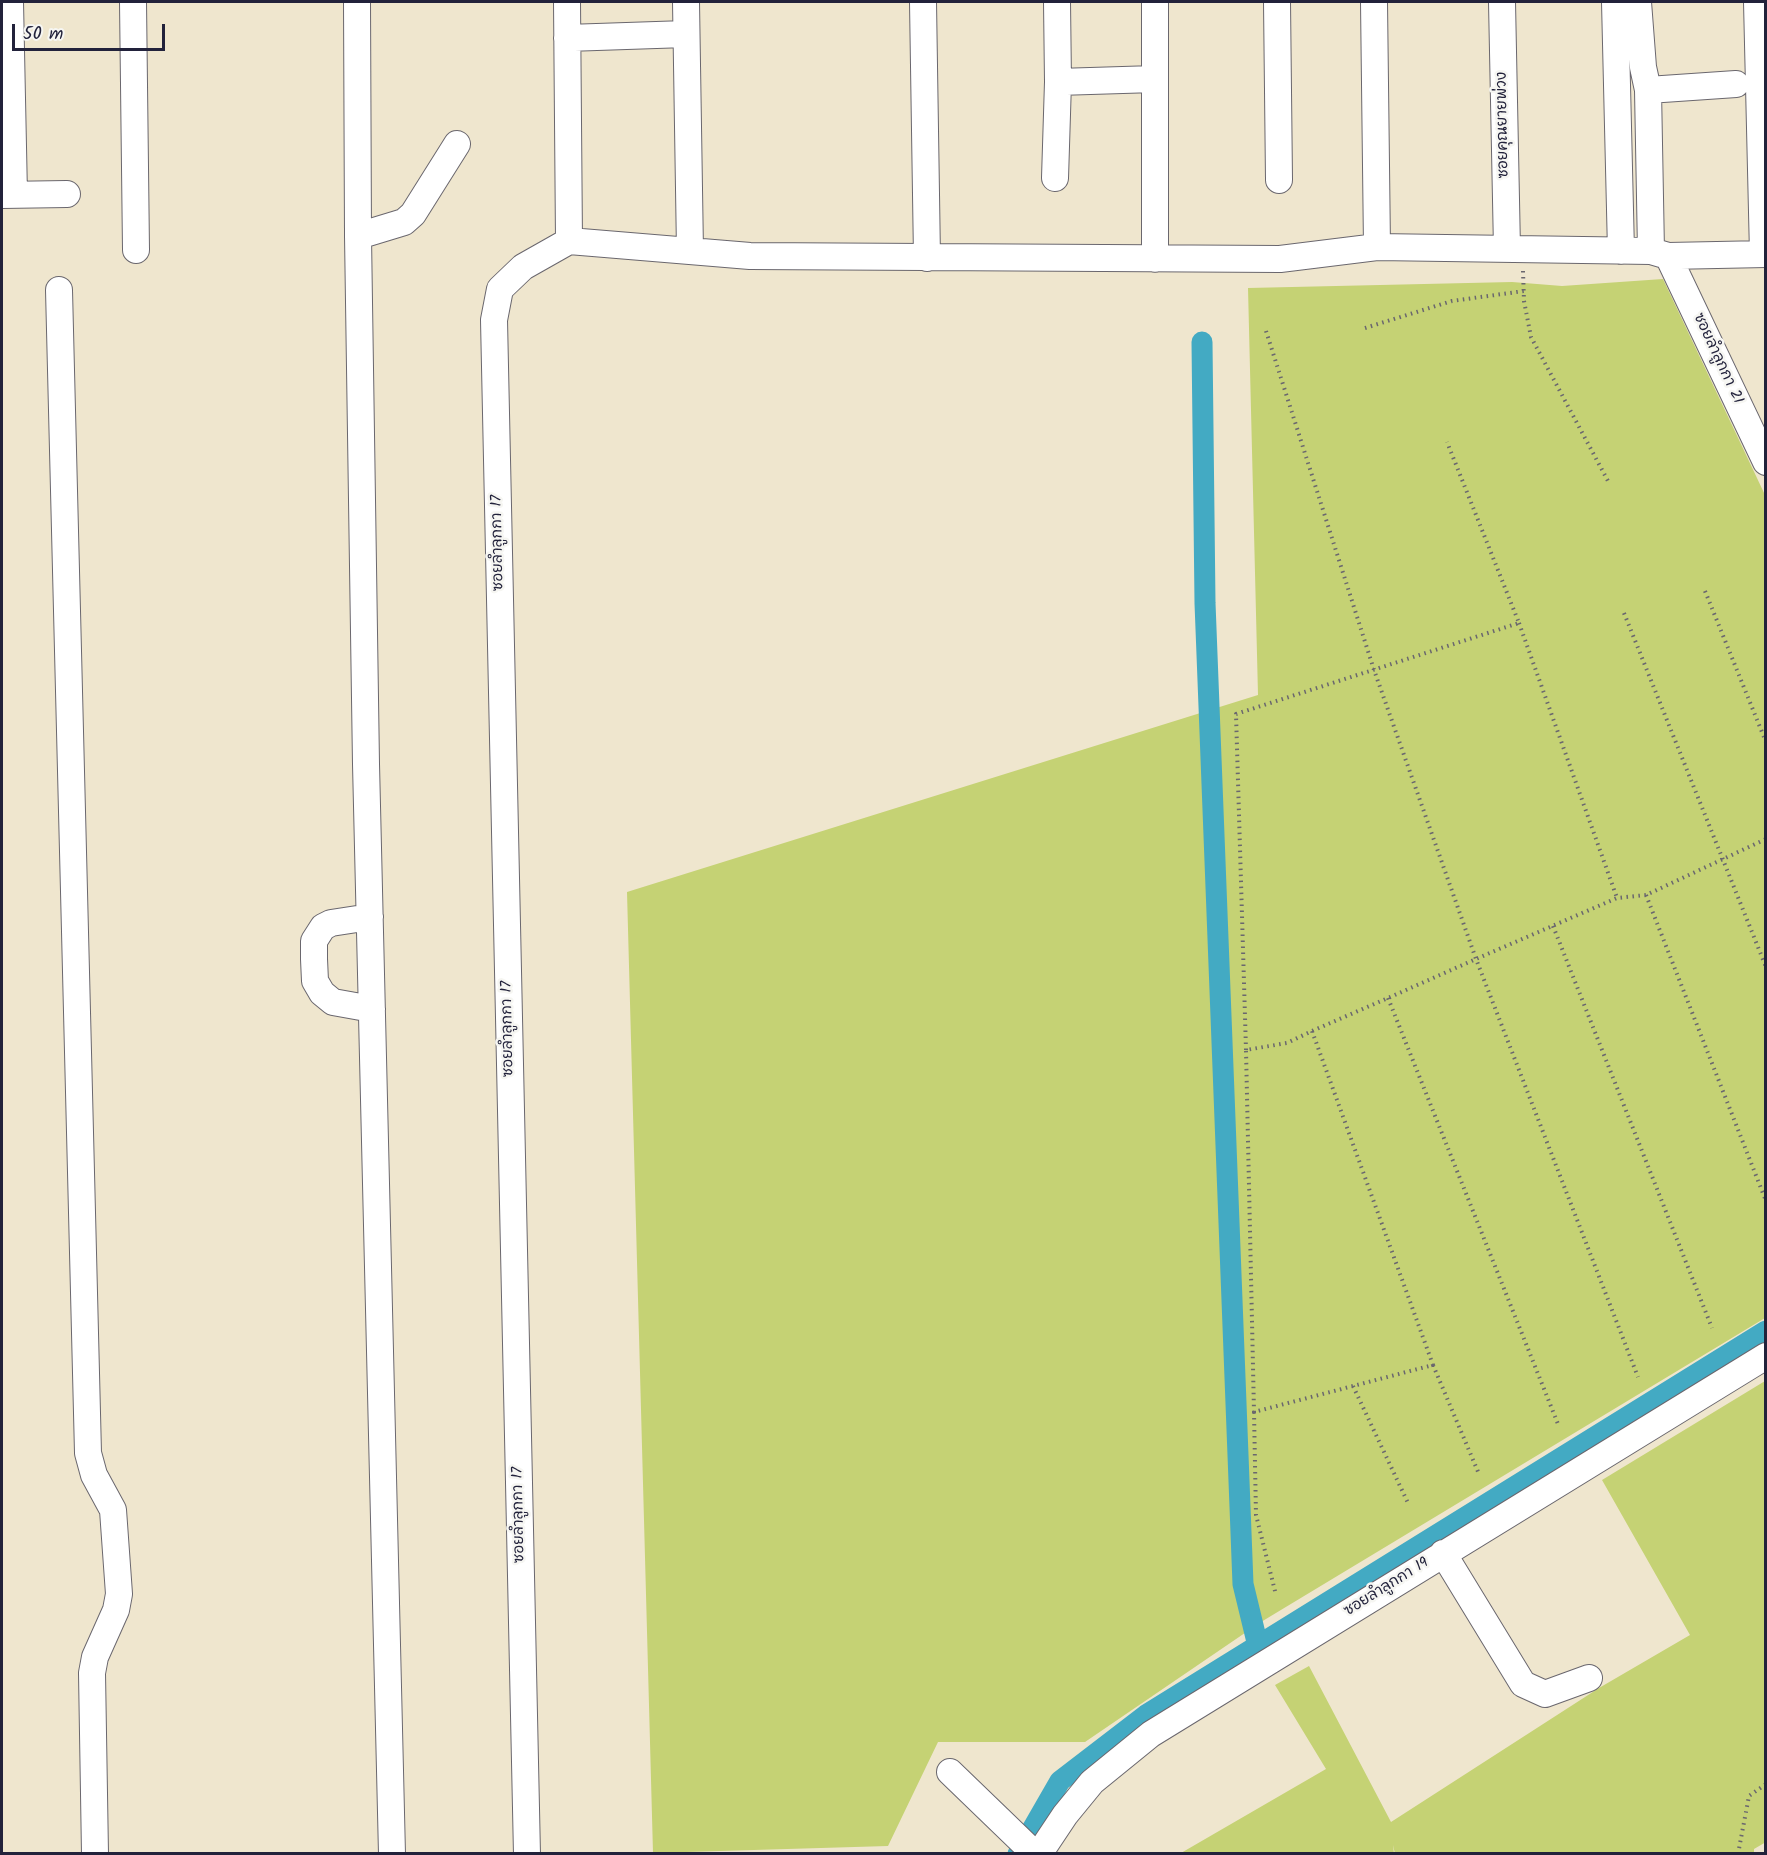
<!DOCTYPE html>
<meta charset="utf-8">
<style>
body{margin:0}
#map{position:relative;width:1767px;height:1855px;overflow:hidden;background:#efe6ce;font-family:Kalam,sans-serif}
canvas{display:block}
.frame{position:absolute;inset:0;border:3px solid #22223b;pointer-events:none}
.scale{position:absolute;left:12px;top:24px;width:153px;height:27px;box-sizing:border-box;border:3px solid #22223b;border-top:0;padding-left:8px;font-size:18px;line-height:21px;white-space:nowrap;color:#22223b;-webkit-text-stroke:4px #f6f6f2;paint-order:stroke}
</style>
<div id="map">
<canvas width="1767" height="1855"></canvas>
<div class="frame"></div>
<div class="scale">50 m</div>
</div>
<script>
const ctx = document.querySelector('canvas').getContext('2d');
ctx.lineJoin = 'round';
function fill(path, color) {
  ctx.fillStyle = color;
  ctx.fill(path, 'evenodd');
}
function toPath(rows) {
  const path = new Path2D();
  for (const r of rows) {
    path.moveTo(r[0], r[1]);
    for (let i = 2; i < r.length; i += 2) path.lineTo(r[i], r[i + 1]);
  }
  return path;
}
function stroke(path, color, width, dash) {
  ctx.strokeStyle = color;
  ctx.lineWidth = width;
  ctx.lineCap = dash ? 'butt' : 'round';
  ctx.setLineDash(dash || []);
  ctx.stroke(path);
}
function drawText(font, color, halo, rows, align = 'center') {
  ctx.font = font + ' Kalam,"Playpen Sans Thai",sans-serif';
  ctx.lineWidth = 5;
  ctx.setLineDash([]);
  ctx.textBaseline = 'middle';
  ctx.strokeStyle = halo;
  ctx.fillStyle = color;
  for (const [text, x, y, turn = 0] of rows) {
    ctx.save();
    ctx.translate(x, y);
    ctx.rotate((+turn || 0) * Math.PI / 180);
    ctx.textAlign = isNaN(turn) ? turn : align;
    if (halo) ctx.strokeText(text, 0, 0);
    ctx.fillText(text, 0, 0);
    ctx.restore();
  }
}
fill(toPath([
 [1663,279,1765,495,1765,1318,1261,1622,1085,1742,938,1742,888,1846,653,1853,627,892,1258,695,1248,288,1512,282,1562,286],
 [1765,1381,1766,1842,1754,1849,1754,1853,1395,1854,1393,1845,1394,1854,1181,1853,1326,1769,1275,1685,1309,1666,1391,1822,1599,1688,1690,1635,1602,1480]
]), '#c5d274');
stroke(toPath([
 [1202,342,1205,603,1243,1584,1258,1646],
 [1018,1854,1060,1781,1146,1715,1766,1331]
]), '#43aac3', 21);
const minor = toPath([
 [10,2,14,195],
 [133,2,136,250],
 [357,2,358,236,366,764,392,1854],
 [567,2,569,241],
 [686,2,690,251],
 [923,2,927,258],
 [1277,2,1279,180],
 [1374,2,1377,247],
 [1502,2,1507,249],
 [1615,2,1621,251],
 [1638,2,1643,67,1648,90,1651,251],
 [1757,2,1763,254],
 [567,38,686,34],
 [1058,82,1155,79],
 [1648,90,1736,84],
 [1055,178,1058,82,1057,2],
 [2,195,67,194],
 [358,236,404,222,413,214,457,144],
 [569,241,750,256,1280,259,1377,247,1651,251,1668,256,1766,254],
 [1668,256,1766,462],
 [1155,259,1155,2],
 [59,290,88,1453,94,1475,113,1510,119,1594,116,1610,95,1657,92,1673,95,1854],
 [370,917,331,923,323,927,314,941,314,959,315,981,322,993,333,1002,372,1009],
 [1443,1553,1523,1684,1545,1694,1589,1678],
 [950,1772,1035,1854],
 [527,1854,494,320,500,289,523,267,569,241],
 [1039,1854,1065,1815,1092,1782,1151,1734,1766,1356]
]);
stroke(minor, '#6a676e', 28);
stroke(toPath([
 [1523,271,1524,301,1531,337,1608,481],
 [1365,328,1452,301,1524,291],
 [1266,331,1374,670,1476,959,1638,1377],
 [1705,591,1766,742],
 [1624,613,1766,967],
 [1519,623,1617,898],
 [1646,895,1766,1201],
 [1553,926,1712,1328],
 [1388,998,1558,1424],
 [1312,1031,1433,1365,1254,1412,1246,1050,1287,1043,1312,1031,1388,998,1476,959,1617,898,1646,895,1766,839],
 [1246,1050,1236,714,1519,623,1447,442],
 [1433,1365,1479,1474],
 [1353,1386,1408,1503],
 [1254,1412,1256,1515,1276,1595],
 [1738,1854,1749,1796,1766,1784]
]), '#6a676e', 4, [1.5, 4.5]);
stroke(minor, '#fff', 26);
drawText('15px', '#22223b', '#f6f6f2', [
 ["ซอยคุณยายพ่วง",1504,125,-91],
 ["ซอยลำลูกกา 21",1717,359,65],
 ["ซอยลำลูกกา 17",499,543,-91],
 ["ซอยลำลูกกา 17",509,1029,-91],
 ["ซอยลำลูกกา 17",520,1515,-91],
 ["ซอยลำลูกกา 19",1387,1588,-32]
]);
</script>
